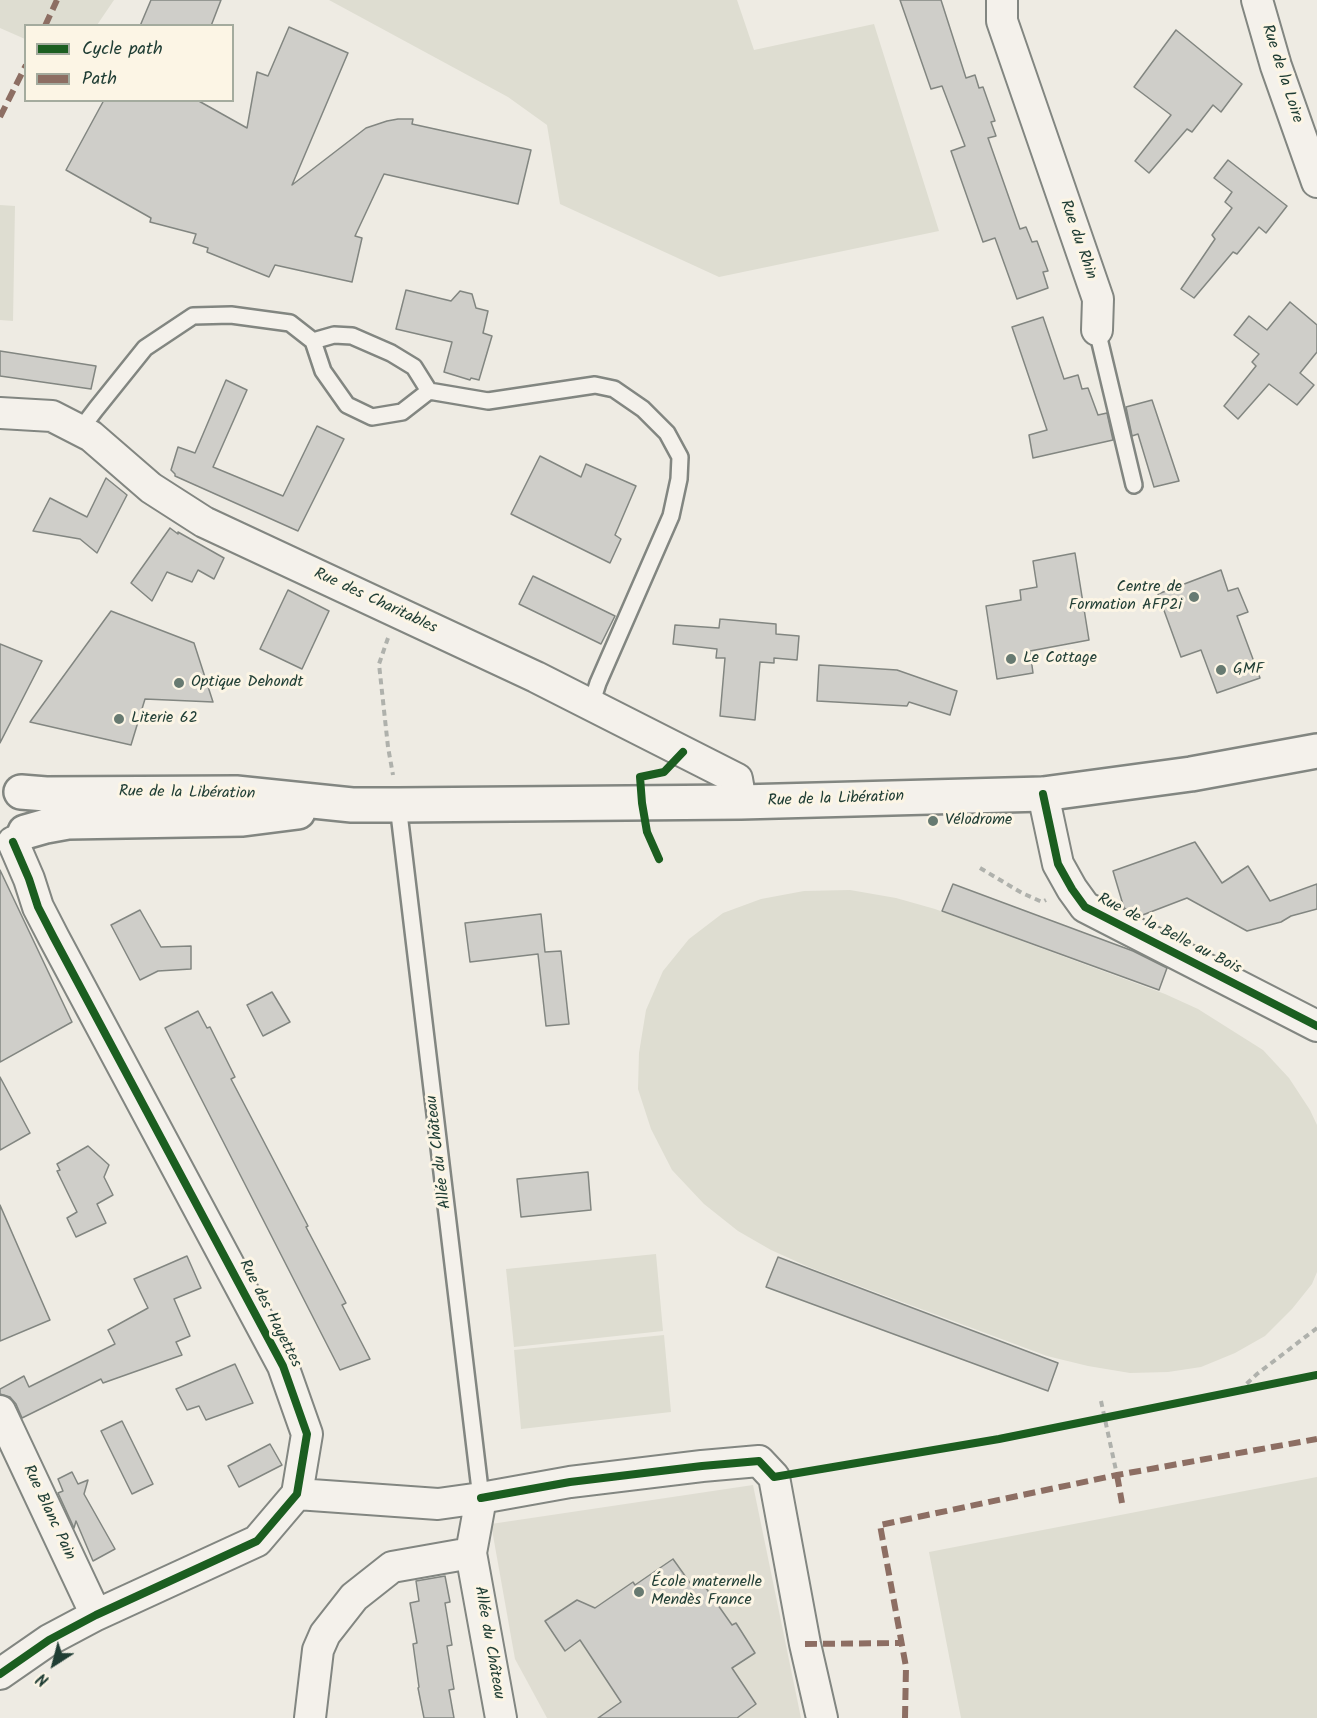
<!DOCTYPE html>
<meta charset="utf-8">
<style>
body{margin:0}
#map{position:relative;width:1317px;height:1718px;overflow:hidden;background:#eeebe3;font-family:Kalam,sans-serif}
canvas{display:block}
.legend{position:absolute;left:24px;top:24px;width:210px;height:78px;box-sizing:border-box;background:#fcf5e5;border:2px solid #a4ab9e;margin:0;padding:8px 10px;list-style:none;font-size:18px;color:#1f3d34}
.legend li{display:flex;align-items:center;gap:12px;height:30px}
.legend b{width:30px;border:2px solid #a4ab9e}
.north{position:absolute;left:24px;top:1634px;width:60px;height:60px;-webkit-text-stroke:4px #fcf5e5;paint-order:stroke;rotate:216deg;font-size:16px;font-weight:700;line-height:24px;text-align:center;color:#1f3d34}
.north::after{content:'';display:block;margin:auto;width:21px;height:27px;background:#1f3d34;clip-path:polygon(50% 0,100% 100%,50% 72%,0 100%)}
</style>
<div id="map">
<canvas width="1317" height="1718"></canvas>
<ul class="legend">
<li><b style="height:8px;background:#1b5e20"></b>Cycle path</li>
<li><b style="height:8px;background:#8d6e63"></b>Path</li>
</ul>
<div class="north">N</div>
</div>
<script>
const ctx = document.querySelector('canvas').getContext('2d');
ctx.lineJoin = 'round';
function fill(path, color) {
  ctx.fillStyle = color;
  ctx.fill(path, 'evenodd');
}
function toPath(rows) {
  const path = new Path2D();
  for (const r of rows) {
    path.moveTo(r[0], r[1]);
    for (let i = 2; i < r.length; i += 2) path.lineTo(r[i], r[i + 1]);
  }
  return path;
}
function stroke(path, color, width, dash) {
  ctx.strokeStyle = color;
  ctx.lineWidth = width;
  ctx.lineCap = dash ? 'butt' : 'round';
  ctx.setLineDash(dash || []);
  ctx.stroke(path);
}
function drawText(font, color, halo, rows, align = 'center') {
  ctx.font = font + ' Kalam,sans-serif';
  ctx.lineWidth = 6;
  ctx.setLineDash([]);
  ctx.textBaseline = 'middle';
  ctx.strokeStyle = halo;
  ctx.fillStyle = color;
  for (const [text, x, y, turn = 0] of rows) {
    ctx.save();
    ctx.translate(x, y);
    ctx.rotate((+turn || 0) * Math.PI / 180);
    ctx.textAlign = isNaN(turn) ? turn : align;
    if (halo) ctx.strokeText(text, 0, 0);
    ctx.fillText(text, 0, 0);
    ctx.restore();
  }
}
fill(toPath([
 [753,1485,801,1718,547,1718,515,1659,491,1524]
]), '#dfddd2');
fill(toPath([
 [0,0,114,0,97,25,26,26,25,39,0,28],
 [329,0,737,0,754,50,874,24,939,231,719,277,560,204,547,125,508,97],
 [0,205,15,206,13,321,0,320],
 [850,890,896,898,935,909,1165,994,1198,1009,1263,1050,1289,1078,1310,1110,1317,1125,1317,1272,1312,1284,1292,1309,1265,1336,1235,1353,1201,1367,1168,1372,1130,1373,1088,1366,1047,1356,811,1268,771,1250,738,1231,704,1204,672,1170,651,1129,638,1089,639,1053,646,1010,663,971,689,939,723,913,761,899,804,891],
 [656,1254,663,1331,514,1347,506,1269],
 [664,1335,671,1412,521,1429,514,1350],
 [1317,1477,1317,1718,961,1718,929,1552]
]), '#deddd1');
const building = toPath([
 [151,0,221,0,211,26,140,26,151,0],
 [900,0,941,0,966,78,975,75,979,88,983,87,995,121,991,122,996,136,988,138,1020,229,1026,227,1032,242,1037,241,1048,271,1043,272,1048,288,1017,299,995,238,983,242,951,151,965,146,942,86,931,89,900,0],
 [289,27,348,53,292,185,366,128,387,121,398,119,413,119,412,124,531,150,518,204,384,174,355,236,362,238,352,282,275,265,269,277,207,252,208,248,193,243,196,234,150,222,151,218,66,170,104,100,197,100,247,128,257,72,268,76,289,27],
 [1176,30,1242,84,1221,112,1213,105,1192,132,1187,129,1149,173,1135,161,1171,115,1134,87,1176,30],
 [1228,160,1287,206,1266,233,1259,227,1237,254,1233,252,1194,298,1181,289,1215,239,1212,235,1232,208,1225,202,1232,192,1214,178,1228,160],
 [406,290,451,301,460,291,472,294,476,308,488,311,483,333,492,336,479,380,471,378,470,380,444,372,452,342,396,329,406,290],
 [1290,302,1317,325,1317,352,1300,373,1314,385,1297,405,1269,384,1238,419,1224,406,1256,366,1252,362,1259,354,1234,335,1249,316,1267,330,1290,302],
 [1043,317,1064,379,1078,375,1082,389,1088,388,1098,415,1107,413,1113,440,1033,458,1029,435,1047,430,1012,327,1043,317],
 [0,351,96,366,91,389,0,376,0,351],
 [226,380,247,390,213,467,283,496,317,426,344,439,298,531,175,476,175,474,171,470,178,447,195,453,226,380],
 [1152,400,1179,481,1154,487,1138,434,1132,436,1126,407,1152,400],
 [540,456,581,477,586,464,636,486,615,535,621,539,610,563,511,514,540,456],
 [106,478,127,495,97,553,80,539,33,531,50,498,87,517,106,478],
 [170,528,178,534,178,532,224,558,214,579,198,570,192,582,167,572,152,601,131,583,170,528],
 [1075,553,1089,640,1030,651,1033,673,997,679,986,606,1021,600,1020,590,1037,587,1033,561,1075,553],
 [1221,570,1228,591,1238,588,1248,612,1237,616,1260,678,1217,693,1201,650,1181,657,1158,594,1221,570],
 [533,576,615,616,601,644,519,604,533,576],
 [288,590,329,611,302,669,260,649,288,590],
 [111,611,194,643,213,702,145,699,131,745,30,722,111,611],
 [720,619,776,624,776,634,799,636,797,660,774,658,774,663,760,662,755,720,720,716,725,658,716,658,717,649,673,644,675,625,719,628,720,619],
 [0,644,42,661,0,743,0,644],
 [819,665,897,670,957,691,950,715,909,702,907,706,817,701,819,665],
 [1195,842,1222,883,1248,866,1270,901,1317,884,1317,909,1291,916,1281,922,1247,931,1187,898,1140,916,1124,908,1113,871,1195,842],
 [0,870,72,1022,0,1062,0,870],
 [953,884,1133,951,1167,968,1159,990,942,911,953,884],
 [140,910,161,947,191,946,191,969,158,971,140,980,111,925,140,910],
 [541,914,545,952,561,951,569,1024,546,1026,538,954,470,962,465,923,541,914],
 [272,992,290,1022,263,1036,247,1005,272,992],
 [198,1011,207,1028,210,1027,235,1077,231,1079,308,1226,306,1227,346,1303,342,1305,370,1359,340,1370,165,1028,198,1011],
 [0,1077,30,1133,0,1150,0,1077],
 [88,1146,109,1165,104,1177,113,1195,97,1204,106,1223,76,1237,67,1218,77,1212,57,1171,60,1170,57,1164,88,1146],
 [588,1172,591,1210,521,1217,517,1179,588,1172],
 [0,1205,50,1320,0,1341,0,1205],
 [187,1256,201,1288,174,1299,190,1336,176,1342,182,1355,103,1383,101,1379,22,1418,16,1404,10,1397,0,1394,0,1389,24,1376,29,1387,115,1344,108,1330,148,1308,134,1279,187,1256],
 [778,1257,1058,1363,1048,1391,766,1287,778,1257],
 [235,1364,253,1403,206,1420,199,1406,187,1410,176,1389,235,1364],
 [122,1421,153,1484,132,1494,101,1431,122,1421],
 [270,1444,282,1465,239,1487,228,1466,270,1444],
 [72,1472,78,1484,88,1480,84,1494,115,1549,93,1561,76,1521,74,1528,58,1493,63,1491,58,1479,72,1472],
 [673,1559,693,1587,701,1581,732,1625,736,1623,755,1653,732,1668,756,1704,737,1718,598,1718,621,1702,580,1640,565,1651,545,1621,577,1600,595,1608,633,1582,635,1585,673,1559],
 [445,1576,450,1602,445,1603,452,1645,447,1646,454,1689,449,1690,454,1718,424,1718,418,1688,419,1687,413,1644,417,1643,410,1603,419,1601,416,1581,445,1576]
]);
fill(building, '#cfcec9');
stroke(building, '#828681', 1.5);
const lane = toPath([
 [1097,330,1134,485],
 [313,341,323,371,347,405,372,417,402,412,429,391],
 [80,430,96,409,145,348,193,316,231,315,290,323,313,341,334,335,352,336,391,353,414,367,429,391,488,401,595,385,614,389,643,409,667,433,680,457,679,479,671,516,598,683,591,705],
 [398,805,481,1498]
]);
const street = toPath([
 [1002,0,1002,21,1098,299,1097,330],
 [1257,0,1276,66,1317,182],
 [0,413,52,416,91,436,151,488,204,522,536,677,737,779,741,802],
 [1043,794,1058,864,1072,889,1085,907,1317,1026],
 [0,1411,96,1615],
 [297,1494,438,1504,481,1498,471,1553,501,1718],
 [481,1498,570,1482,702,1466,759,1461,774,1477,805,1644,822,1718],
 [0,1674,49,1640,96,1615,257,1541,297,1494,307,1434,283,1366,54,938,38,907,29,879,13,842],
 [310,1718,318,1650,325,1634,354,1597,392,1567,471,1553]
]);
const secondary = toPath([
 [21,792,46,794,236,793,352,805,398,805,741,802,1043,794,1191,774,1317,751],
 [25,832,46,826,68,822,243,819,298,812]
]);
stroke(lane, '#828681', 20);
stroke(street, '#828681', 34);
stroke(secondary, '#828681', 38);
stroke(toPath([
 [388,638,379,664,388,747,393,775],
 [980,868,1022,893,1042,902,1046,900],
 [1239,1391,1257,1374,1317,1328],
 [1101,1401,1117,1475]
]), '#afb1ac', 4, [6, 4.5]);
stroke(lane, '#f4f1eb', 15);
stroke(street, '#f4f1eb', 30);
stroke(secondary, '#f4f1eb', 33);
stroke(toPath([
 [45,26,57,0],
 [0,117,26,65],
 [1117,1475,1122,1503],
 [805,1644,901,1643],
 [905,1718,906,1667,880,1525,1117,1475,1317,1439]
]), '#8d6e63', 6, [12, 6]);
stroke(toPath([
 [1043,794,1058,864,1072,889,1085,907,1317,1026],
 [659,859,647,832,642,803,640,777,664,772,683,752],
 [481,1498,570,1482,702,1466,759,1461,774,1477,999,1439,1317,1375],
 [0,1674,49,1640,96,1615,257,1541,297,1494,307,1434,283,1366,54,938,38,907,29,879,13,842]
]), '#1b5e20', 8);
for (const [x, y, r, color] of [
 [1194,597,6,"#677a71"],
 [1011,659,6,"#677a71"],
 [1221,670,6,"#677a71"],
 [179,683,6,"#677a71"],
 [119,719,6,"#677a71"],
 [933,821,6,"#677a71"],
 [639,1592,6,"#677a71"]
]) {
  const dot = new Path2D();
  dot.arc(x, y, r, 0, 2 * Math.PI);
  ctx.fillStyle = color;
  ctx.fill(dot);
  stroke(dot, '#fcf5e5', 2);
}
drawText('16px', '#1f3d34', '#fcf5e5', [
 ["Rue de la Loire",1281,74,72],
 ["Rue du Rhin",1077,240,71],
 ["Rue des Charitables",375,602,25],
 ["Rue de la Libération",187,794,1],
 ["Rue de la Libération",836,800,-2],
 ["Rue de la Belle au Bois",1169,935,27],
 ["Allée du Château",440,1152,-97],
 ["Rue des Hayettes",269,1314,63],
 ["Rue Blanc Pain",48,1513,65],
 ["Allée du Château",488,1643,80]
]);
drawText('16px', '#1f3d34', '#fcf5e5', [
 ["Centre de",1182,588,"right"],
 ["Formation AFP2i",1182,606,"right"],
 ["Le Cottage",1023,659],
 ["GMF",1233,670],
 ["Optique Dehondt",191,683],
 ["Literie 62",131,719],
 ["Vélodrome",945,821],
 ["École maternelle",651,1583],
 ["Mendès France",651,1601]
], 'left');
</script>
